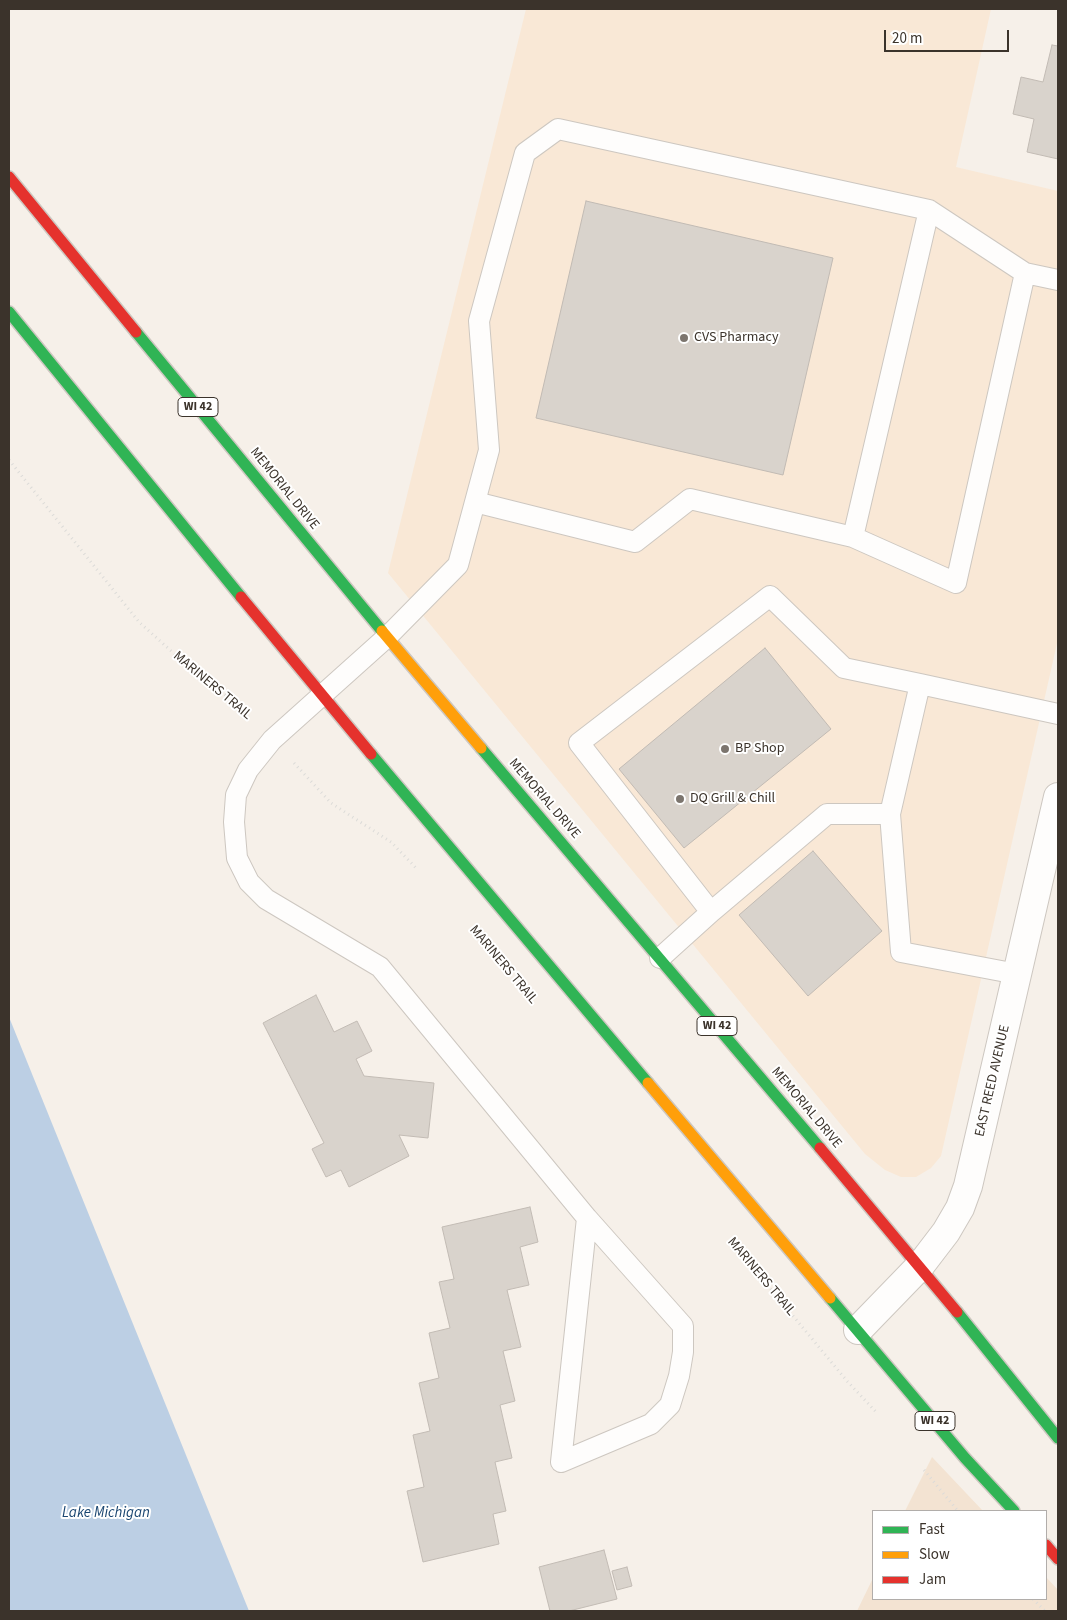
<!DOCTYPE html>
<style>
body{margin:0}
#map{position:relative;width:1067px;height:1620px;overflow:hidden;background:#f6f0e9;font-family:"Source Sans 3",sans-serif}
canvas{display:block}
.frame{position:absolute;inset:0;border:10px solid #3b332b;pointer-events:none}
.legend{position:absolute;left:872px;top:1510px;width:175px;height:90px;box-sizing:border-box;background:#fff;border:1px solid #b1adaa;margin:0;padding:6px 9px;list-style:none;font-size:15px;color:#3b332b}
.legend li{display:flex;align-items:center;gap:10px;height:25px}
.legend b{width:25px;border:1px solid #b1adaa}
.scale{position:absolute;left:884px;top:30px;width:125px;height:22px;box-sizing:border-box;border:2px solid #3b332b;border-top:0;padding-left:6px;font-size:15px;line-height:18px;white-space:nowrap;color:#3b332b;-webkit-text-stroke:4px #fff;paint-order:stroke}
</style>
<div id="map">
<canvas width="1067" height="1620"></canvas>
<div class="frame"></div>
<ul class="legend">
<li><b style="height:6px;background:#30b455"></b>Fast</li>
<li><b style="height:6px;background:#ff9f0a"></b>Slow</li>
<li><b style="height:6px;background:#e5322d"></b>Jam</li>
</ul>
<div class="scale">20 m</div>
</div>
<script>
const ctx = document.querySelector('canvas').getContext('2d');
ctx.lineJoin = 'round';
function fill(path, color) {
  ctx.fillStyle = color;
  ctx.fill(path, 'evenodd');
}
function toPath(rows) {
  const path = new Path2D();
  for (const r of rows) {
    path.moveTo(r[0], r[1]);
    for (let i = 2; i < r.length; i += 2) path.lineTo(r[i], r[i + 1]);
  }
  return path;
}
function stroke(path, color, width, dash) {
  ctx.strokeStyle = color;
  ctx.lineWidth = width;
  ctx.lineCap = dash ? 'butt' : 'round';
  ctx.setLineDash(dash || []);
  ctx.stroke(path);
}
function drawText(font, color, halo, rows, align = 'center') {
  ctx.font = font + ' "Source Sans 3",sans-serif';
  ctx.lineWidth = 4;
  ctx.setLineDash([]);
  ctx.textBaseline = 'middle';
  ctx.strokeStyle = halo;
  ctx.fillStyle = color;
  for (const [text, x, y, turn = 0] of rows) {
    ctx.save();
    ctx.translate(x, y);
    ctx.rotate((+turn || 0) * Math.PI / 180);
    ctx.textAlign = isNaN(turn) ? turn : align;
    if (halo) ctx.strokeText(text, 0, 0);
    ctx.fillText(text, 0, 0);
    ctx.restore();
  }
}
fill(toPath([
 [526,9,991,9,956,167,1058,191,1058,639,941,1156,931,1168,916,1177,901,1177,885,1170,865,1154,388,573]
]), '#f9e8d6');
fill(toPath([
 [932,1457,983,1511,905,1511],
 [1046,1577,1058,1590,1058,1611,857,1611,873,1578,873,1599,1046,1599]
]), '#f3e3d2');
fill(toPath([
 [9,1017,249,1611,9,1611]
]), '#bccfe4');
const building = toPath([
 [1052,45,1058,46,1058,159,1027,152,1034,119,1013,114,1021,77,1043,82,1052,45],
 [586,201,833,258,783,475,536,418,586,201],
 [765,648,831,729,684,848,619,769,765,648],
 [813,851,882,931,808,996,739,915,813,851],
 [316,995,334,1032,357,1021,372,1051,356,1059,364,1076,434,1083,428,1138,399,1135,409,1156,349,1187,341,1170,326,1177,312,1149,324,1143,263,1023,316,995],
 [530,1207,538,1242,520,1247,529,1285,507,1290,521,1347,503,1351,515,1401,500,1405,512,1458,495,1462,506,1511,493,1514,499,1544,423,1562,407,1491,424,1487,413,1435,430,1431,419,1383,439,1378,429,1333,450,1328,439,1282,454,1279,442,1227,530,1207],
 [604,1550,617,1599,569,1611,550,1611,539,1567,604,1550],
 [627,1567,632,1586,617,1590,612,1571,627,1567]
]);
fill(building, '#d9d3cc');
stroke(building, '#c2bbb4', 1);
const lane = toPath([
 [475,502,635,542,690,499,853,537,956,583,1025,273],
 [853,537,929,210],
 [890,814,827,814,711,912,579,743,770,596,844,668,920,684],
 [660,958,711,912],
 [1017,974,901,952,890,814,920,684,1058,714],
 [587,1218,683,1326,683,1352,679,1376,670,1405,651,1424,561,1462,587,1218,380,967,266,899,249,882,237,858,234,822,236,795,248,770,272,740,387,637,458,565,489,450,479,321,525,153,558,129,929,210,1025,273,1058,280]
]);
const street = toPath([
 [858,1330,920,1266,946,1232,960,1208,968,1186,1058,797]
]);
const fast = toPath([
 [9,312,241,597],
 [136,332,382,631],
 [481,748,820,1148],
 [371,754,648,1083],
 [830,1298,965,1458,1014,1511],
 [957,1312,1058,1438]
]);
const slow = toPath([
 [382,631,481,748],
 [648,1083,830,1298]
]);
const jam = toPath([
 [9,177,136,332],
 [241,597,371,754],
 [820,1148,957,1312],
 [1046,1545,1058,1559]
]);
stroke(lane, '#cdc7c0', 22);
stroke(street, '#cdc7c0', 30);
stroke(fast, '#cdc7c0', 14);
stroke(slow, '#cdc7c0', 14);
stroke(jam, '#cdc7c0', 14);
stroke(toPath([
 [9,460,139,622,190,668,237,704,250,717],
 [294,763,331,803,391,842,417,869],
 [745,1258,847,1381,877,1413],
 [924,1470,958,1511],
 [1033,1599,1045,1611]
]), '#dcdbd8', 3, [1, 4]);
stroke(lane, '#fefdfc', 20);
stroke(street, '#fefdfc', 28);
stroke(fast, '#30b455', 11);
stroke(slow, '#ff9f0a', 11);
stroke(jam, '#e5322d', 11);
for (const [x, y, r, color] of [
 [684,338,5,"#7c756e"],
 [725,749,5,"#7c756e"],
 [680,799,5,"#7c756e"]
]) {
  const dot = new Path2D();
  dot.arc(x, y, r, 0, 2 * Math.PI);
  ctx.fillStyle = color;
  ctx.fill(dot);
  stroke(dot, '#fff', 2);
}
for (const [x, y, w] of [
 [198,407,40],
 [717,1026,40],
 [935,1421,40]
]) {
  const box = new Path2D();
  box.roundRect(x - w / 2, y - 9.5, w, 19, 4);
  ctx.fillStyle = '#fff';
  ctx.fill(box);
  stroke(box, '#3b332b', 1);
}
drawText('bold 12px', '#3b332b', null, [
 ["WI 42",198,407],
 ["WI 42",717,1026],
 ["WI 42",935,1421]
]);
drawText('14px', '#3b332b', '#fff', [
 ["CVS Pharmacy",694,338],
 ["BP Shop",735,749],
 ["DQ Grill & Chill",690,799]
], 'left');
drawText('14px', '#3b332b', '#fff', [
 ["MEMORIAL DRIVE",284,489,51],
 ["MARINERS TRAIL",212,686,40],
 ["MEMORIAL DRIVE",544,799,49],
 ["MARINERS TRAIL",503,965,50],
 ["EAST REED AVENUE",993,1081,-77],
 ["MEMORIAL DRIVE",806,1108,50],
 ["MARINERS TRAIL",761,1277,50]
]);
drawText('italic 15px', '#1a4671', '#fff', [
 ["Lake Michigan",106,1514]
]);
</script>
